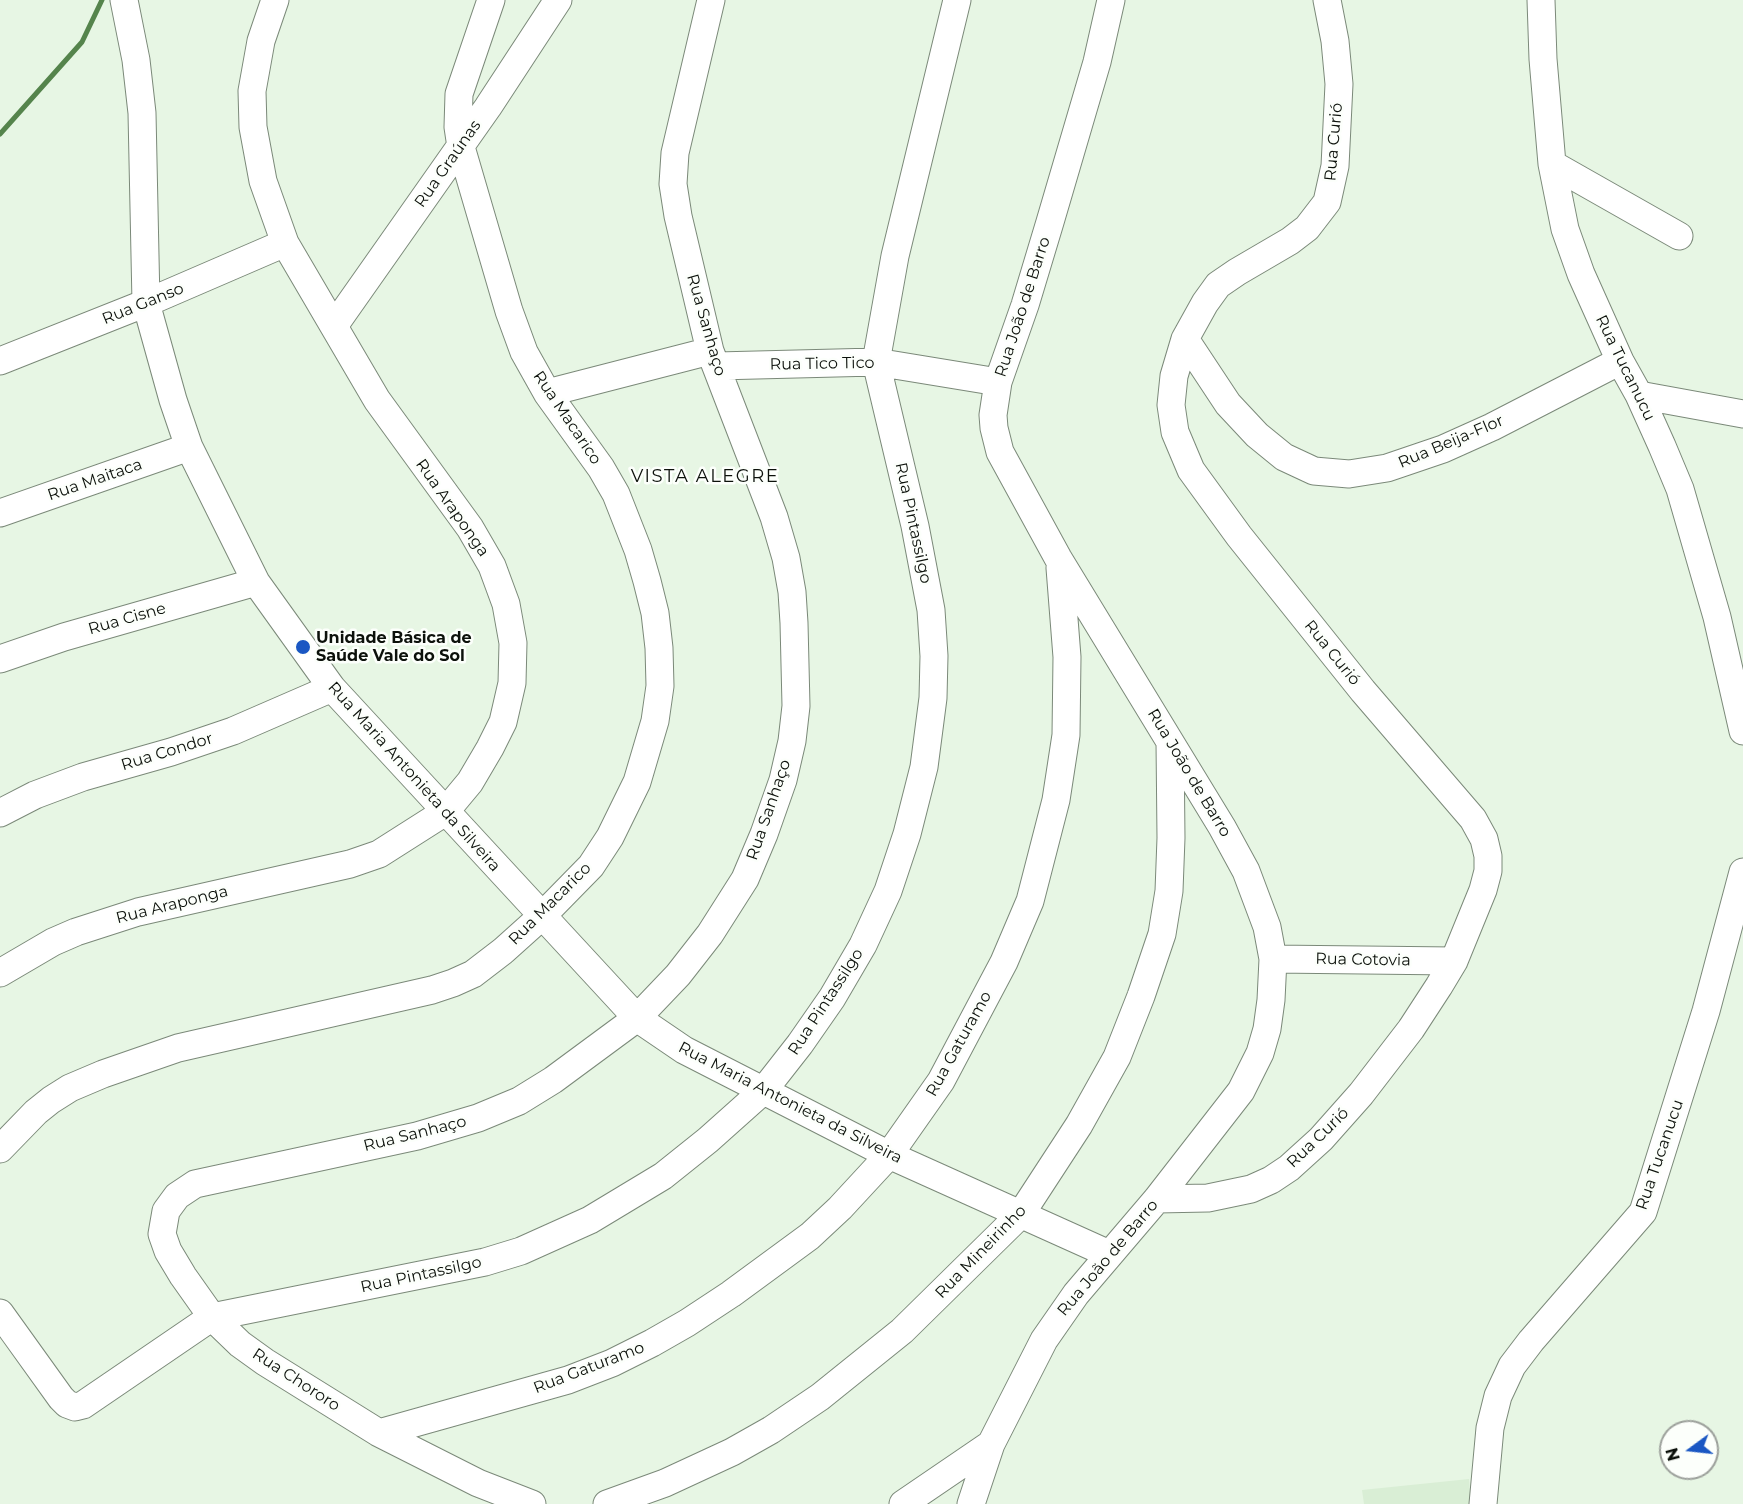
<!DOCTYPE html>
<meta charset="utf-8">
<style>
body{margin:0}
#map{position:relative;width:1743px;height:1504px;overflow:hidden;background:#e7f6e4;font-family:Montserrat,sans-serif}
canvas{display:block}
.north{position:absolute;left:1659px;top:1420px;width:60px;height:60px;box-sizing:border-box;background:#fcfffb;border:2px solid #9ca09b;border-radius:50%;rotate:255deg;font-size:16px;font-weight:700;line-height:24px;text-align:center;color:#0c110b}
.north::after{content:'';display:block;margin:auto;width:21px;height:27px;background:#1a57c3;clip-path:polygon(50% 0,100% 100%,50% 72%,0 100%)}
</style>
<div id="map">
<canvas width="1743" height="1504"></canvas>
<div class="north">N</div>
</div>
<script>
const ctx = document.querySelector('canvas').getContext('2d');
ctx.lineJoin = 'round';
function fill(path, color) {
  ctx.fillStyle = color;
  ctx.fill(path, 'evenodd');
}
function toPath(rows) {
  const path = new Path2D();
  for (const r of rows) {
    path.moveTo(r[0], r[1]);
    for (let i = 2; i < r.length; i += 2) path.lineTo(r[i], r[i + 1]);
  }
  return path;
}
function stroke(path, color, width, dash) {
  ctx.strokeStyle = color;
  ctx.lineWidth = width;
  ctx.lineCap = dash ? 'butt' : 'round';
  ctx.setLineDash(dash || []);
  ctx.stroke(path);
}
function drawText(font, color, halo, rows, align = 'center') {
  ctx.font = font + ' Montserrat,sans-serif';
  ctx.lineWidth = 5;
  ctx.setLineDash([]);
  ctx.textBaseline = 'middle';
  ctx.strokeStyle = halo;
  ctx.fillStyle = color;
  for (const [text, x, y, turn = 0] of rows) {
    ctx.save();
    ctx.translate(x, y);
    ctx.rotate((+turn || 0) * Math.PI / 180);
    ctx.textAlign = isNaN(turn) ? turn : align;
    if (halo) ctx.strokeText(text, 0, 0);
    ctx.fillText(text, 0, 0);
    ctx.restore();
  }
}
fill(toPath([
 [1469,1479,1471,1504,1364,1504,1362,1490]
]), '#d9eed5');
stroke(toPath([
 [0,134,82,42,102,0]
]), '#55844c', 5);
const minor = toPath([
 [124,0,136,60,142,113,146,303,173,400,189,447,256,582,332,688,637,1018,684,1050,889,1155,1109,1254],
 [1541,0,1543,59,1552,164,1565,229,1581,274,1620,361,1639,395,1662,446,1680,489,1717,617,1743,731],
 [1552,164,1679,236],
 [334,326,488,107,558,0],
 [1185,339,1228,404,1257,435,1284,457,1314,471,1349,474,1387,468,1443,449,1492,427,1620,361],
 [0,361,146,303,285,243],
 [717,366,876,362,998,382],
 [547,393,710,351],
 [1639,395,1743,414],
 [0,513,189,447],
 [0,659,64,637,256,582],
 [0,813,35,795,83,777,171,752,233,731,332,688],
 [1273,959,1454,961],
 [0,973,53,942,76,932,138,912,350,864,379,854,445,812,470,782,490,748,503,722,512,683,513,643,506,604,492,566,470,528,377,400,285,243,263,181,253,127,252,91,261,41,275,0],
 [0,1149,36,1112,51,1100,70,1088,103,1074,178,1048,432,990,453,983,473,974,503,951,542,916,591,866,610,837,637,782,655,721,660,686,659,648,655,613,647,581,638,550,616,494,601,468,547,393,524,352,509,311,461,147,458,127,459,94,491,0],
 [1157,1199,1208,1198,1251,1189,1271,1180,1289,1168,1321,1139,1361,1094,1411,1029,1439,986,1454,961,1483,890,1488,871,1488,856,1484,839,1473,819,1363,691,1239,536,1191,470,1175,432,1171,405,1174,376,1185,339,1205,303,1218,285,1237,272,1290,241,1307,228,1327,202,1335,166,1339,84,1335,41,1327,0],
 [0,1313,61,1398,67,1404,75,1407,83,1405,212,1317,485,1262,521,1251,590,1220,663,1176,708,1140,764,1090,800,1044,832,998,863,945,888,891,907,834,924,767,933,698,934,656,931,610,915,526,876,362,895,256,957,0],
 [379,1433,568,1380,612,1363,652,1343,687,1323,731,1294,810,1236,840,1208,889,1155,941,1081,1004,962,1030,901,1056,800,1066,735,1067,657,1060,568],
 [532,1504,478,1483,379,1433,265,1362,240,1344,212,1317,183,1276,168,1251,162,1234,166,1211,177,1196,195,1184,417,1136,478,1118,519,1101,553,1080,637,1018,678,975,710,934,745,879,764,834,783,780,792,741,796,706,794,623,792,592,786,558,774,517,710,351,678,216,673,184,675,153,711,0],
 [607,1504,665,1483,732,1452,771,1430,820,1397,902,1331,1021,1214,1079,1125,1117,1057,1141,996,1162,934,1169,891,1171,838,1170,742],
 [903,1504,991,1444],
 [971,1504,991,1444,1044,1340,1076,1294,1157,1199,1241,1091,1260,1053,1267,1029,1271,1000,1273,959,1267,927,1246,871,1222,827,1058,558,1000,452,994,428,993,415,998,382,1025,305,1050,222,1097,62,1111,0],
 [1483,1504,1490,1428,1498,1396,1512,1366,1531,1341,1643,1212,1706,1011,1743,872]
]);
stroke(minor, '#7b8979', 29);
stroke(minor, '#fff', 27);
for (const [x, y, r, color] of [
 [303,647,8,"#1a57c3"]
]) {
  const dot = new Path2D();
  dot.arc(x, y, r, 0, 2 * Math.PI);
  ctx.fillStyle = color;
  ctx.fill(dot);
  stroke(dot, '#fcfffb', 2);
}
drawText('16px', '#0c110b', '#fcfffb', [
 ["Rua Curió",1334,142,-85],
 ["Rua Graúnas",448,164,-55],
 ["Rua Ganso",143,304,-22],
 ["Rua João de Barro",1023,307,-72],
 ["Rua Sanhaço",706,325,74],
 ["Rua Tico Tico",822,364,-1],
 ["Rua Tucanucu",1625,368,64],
 ["Rua Macarico",567,418,56],
 ["Rua Beija-Flor",1451,442,-23],
 ["Rua Maitaca",95,480,-19],
 ["Rua Araponga",452,508,55],
 ["Rua Pintassilgo",913,523,78],
 ["Rua Cisne",127,619,-16],
 ["Rua Curió",1332,653,51],
 ["Rua Condor",167,752,-17],
 ["Rua João de Barro",1189,773,59],
 ["Rua Maria Antonieta da Silveira",414,777,48],
 ["Rua Sanhaço",769,810,-71],
 ["Rua Macarico",550,904,-45],
 ["Rua Araponga",172,905,-14],
 ["Rua Cotovia",1363,960,1],
 ["Rua Pintassilgo",826,1002,-57],
 ["Rua Gaturamo",959,1044,-61],
 ["Rua Maria Antonieta da Silveira",790,1103,27],
 ["Rua Sanhaço",415,1134,-14],
 ["Rua Curió",1318,1138,-44],
 ["Rua Tucanucu",1660,1155,-71],
 ["Rua Mineirinho",981,1252,-46],
 ["Rua João de Barro",1108,1258,-50],
 ["Rua Pintassilgo",421,1275,-12],
 ["Rua Gaturamo",589,1368,-21],
 ["Rua Chororo",296,1380,33]
]);
drawText('bold 16px', '#0c110b', '#fcfffb', [
 ["Unidade Básica de",316,638],
 ["Saúde Vale do Sol",316,656]
], 'left');
ctx.letterSpacing = '1.5px';
drawText('18px', '#0c110b', '#fcfffb', [
 ["VISTA ALEGRE",705,477]
]);
ctx.letterSpacing = '0px';
</script>
